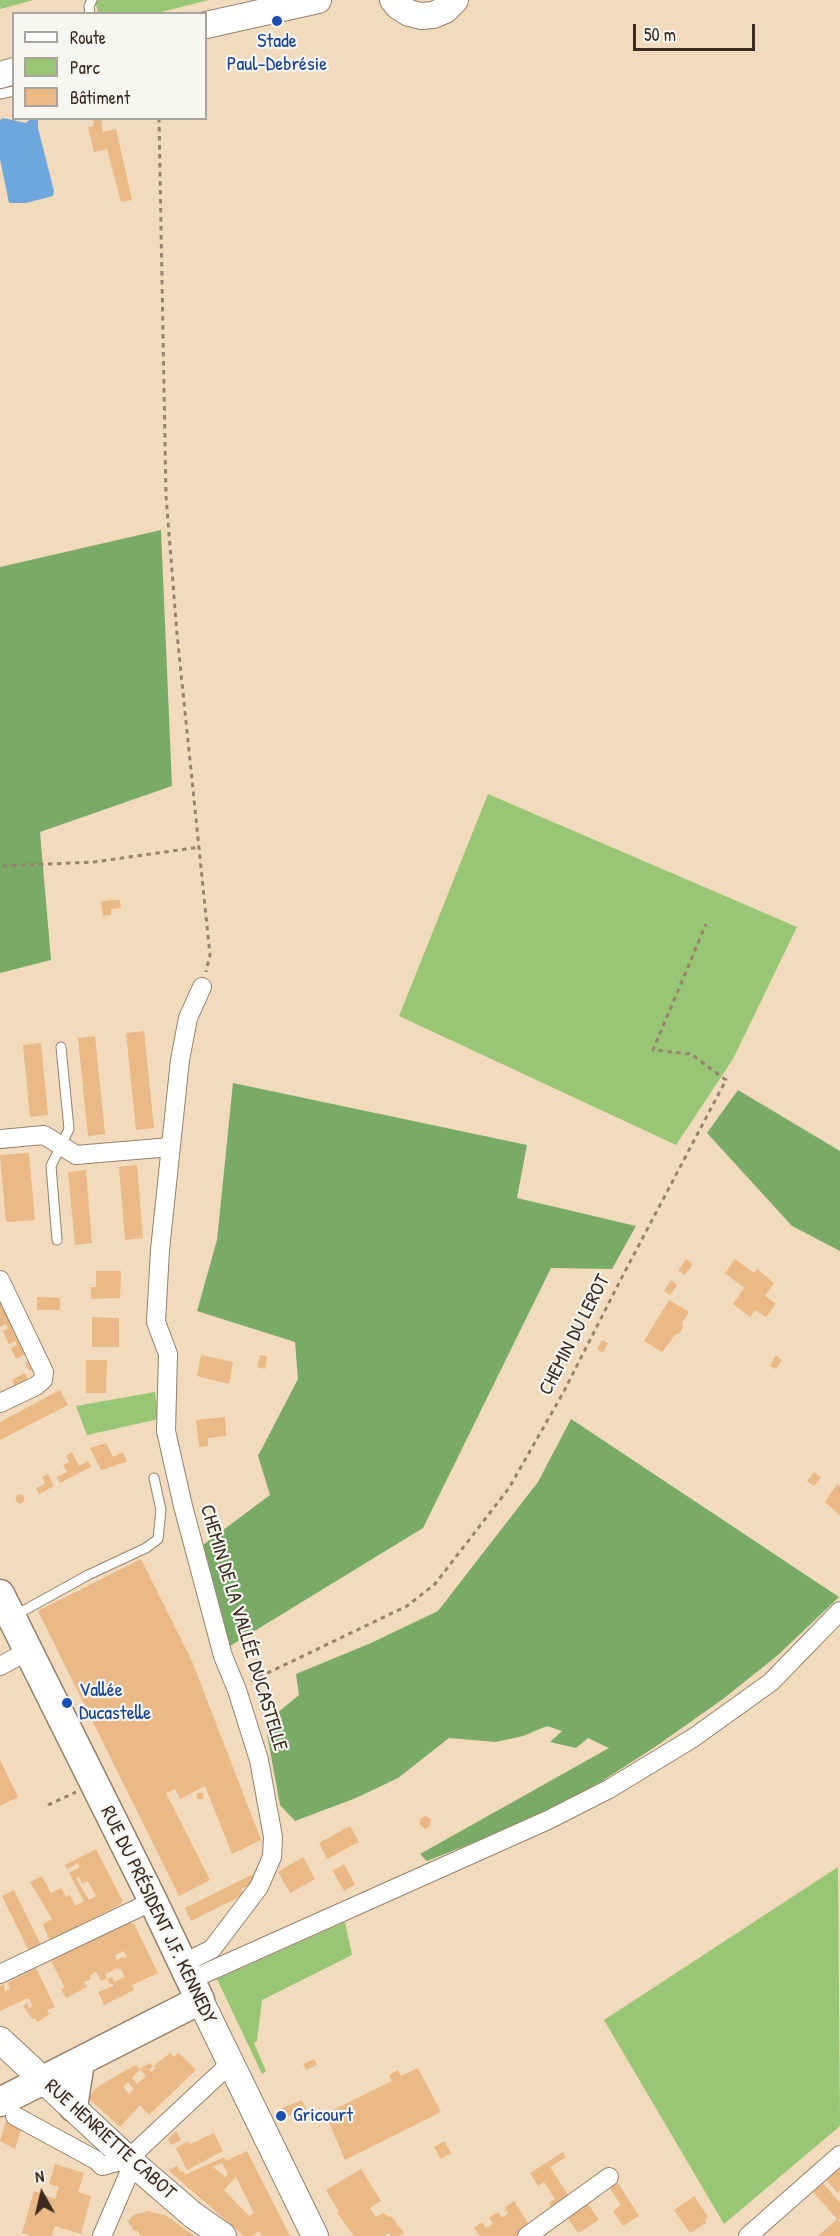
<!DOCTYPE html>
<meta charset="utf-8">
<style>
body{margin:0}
#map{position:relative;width:840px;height:2236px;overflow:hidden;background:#f1dbbc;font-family:"Patrick Hand",sans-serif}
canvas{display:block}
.legend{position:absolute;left:12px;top:12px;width:195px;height:108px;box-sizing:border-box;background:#f6f6f2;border:2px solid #aba49d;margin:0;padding:8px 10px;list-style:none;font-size:18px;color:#3b2a1e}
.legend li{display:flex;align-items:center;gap:12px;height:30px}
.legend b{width:30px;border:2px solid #aba49d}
.north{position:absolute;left:12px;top:2164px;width:60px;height:60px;-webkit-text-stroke:4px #f6f6f2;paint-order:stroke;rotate:352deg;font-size:16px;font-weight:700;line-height:24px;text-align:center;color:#3b2a1e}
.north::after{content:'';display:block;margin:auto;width:21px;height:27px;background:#3b2a1e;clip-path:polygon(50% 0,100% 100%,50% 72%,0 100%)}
.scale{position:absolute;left:633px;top:24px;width:122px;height:27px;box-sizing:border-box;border:3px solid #3b2a1e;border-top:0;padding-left:8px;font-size:18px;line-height:21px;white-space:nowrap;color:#3b2a1e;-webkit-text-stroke:4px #f6f6f2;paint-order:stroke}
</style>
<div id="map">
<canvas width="840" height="2236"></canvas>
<ul class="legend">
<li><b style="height:8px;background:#fff"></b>Route</li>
<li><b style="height:16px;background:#98c674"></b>Parc</li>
<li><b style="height:16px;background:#eab985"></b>Bâtiment</li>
</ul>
<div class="north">N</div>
<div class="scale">50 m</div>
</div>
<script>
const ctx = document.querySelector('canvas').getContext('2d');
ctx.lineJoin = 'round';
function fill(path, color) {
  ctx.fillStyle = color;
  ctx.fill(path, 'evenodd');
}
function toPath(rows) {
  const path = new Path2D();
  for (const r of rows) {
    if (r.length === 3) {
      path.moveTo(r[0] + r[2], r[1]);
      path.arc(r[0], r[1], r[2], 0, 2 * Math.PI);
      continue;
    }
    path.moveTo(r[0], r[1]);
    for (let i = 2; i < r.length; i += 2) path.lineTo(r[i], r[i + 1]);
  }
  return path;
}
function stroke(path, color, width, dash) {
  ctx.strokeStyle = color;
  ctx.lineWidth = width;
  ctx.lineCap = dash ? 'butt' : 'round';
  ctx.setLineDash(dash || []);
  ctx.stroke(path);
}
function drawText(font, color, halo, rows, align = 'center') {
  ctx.font = font + ' "Patrick Hand",sans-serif';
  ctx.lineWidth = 4.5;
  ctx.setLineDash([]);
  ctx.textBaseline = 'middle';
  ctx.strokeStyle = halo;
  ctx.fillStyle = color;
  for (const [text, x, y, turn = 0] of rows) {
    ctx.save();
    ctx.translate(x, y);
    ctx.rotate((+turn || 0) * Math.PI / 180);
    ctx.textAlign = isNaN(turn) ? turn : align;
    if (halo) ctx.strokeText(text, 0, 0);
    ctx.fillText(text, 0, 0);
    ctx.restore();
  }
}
fill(toPath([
 [0,0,34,0,0,9],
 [95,0,209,0,153,14,98,13],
 [488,794,797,927,733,1059,676,1145,399,1016],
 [155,1392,159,1419,87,1435,76,1406],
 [838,1867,840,2126,724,2224,604,2020],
 [345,1922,352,1955,262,2000,257,2041,254,2043,266,2071,262,2074,217,1979]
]), '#98c674');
fill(toPath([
 [161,530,172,786,40,832,51,960,0,973,0,567],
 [233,1083,527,1145,517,1198,636,1226,612,1269,551,1268,423,1528,230,1646,203,1545,270,1495,258,1456,298,1379,295,1342,197,1311,217,1240],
 [738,1090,840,1151,840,1251,792,1226,707,1133],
 [571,1419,839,1597,778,1655,723,1699,655,1747,602,1781,545,1812,497,1833,427,1861,420,1854,609,1748,588,1738,576,1748,550,1742,562,1731,547,1726,523,1736,496,1742,449,1738,398,1778,356,1798,295,1821,280,1805,267,1734,276,1714,299,1695,296,1674,371,1643,438,1611,538,1482]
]), '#7aab66');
fill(toPath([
 [3,118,26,123,30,119,38,119,38,128,54,191,53,196,26,203,9,203,0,159,0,120]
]), '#6ea7dd');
fill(toPath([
 [93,118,108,118,101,121,103,132,116,129,132,200,121,202,107,149,94,152,88,127,94,126],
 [109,900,120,900,121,908,111,909,111,915,103,916,101,902],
 [144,1031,154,1128,136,1130,126,1033],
 [95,1036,105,1134,88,1136,78,1038],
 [41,1043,48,1115,30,1117,23,1045],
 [29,1153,35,1220,6,1222,0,1155],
 [137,1165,143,1238,125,1240,119,1167],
 [86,1170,92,1243,75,1245,68,1172],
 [686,1259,693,1264,685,1275,678,1271],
 [735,1259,754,1273,757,1269,774,1283,765,1296,776,1304,766,1317,755,1310,750,1317,733,1304,744,1288,725,1273],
 [96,1271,121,1271,120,1298,91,1299,91,1287,96,1287],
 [671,1280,677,1285,670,1295,664,1291],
 [0,1296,28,1353,16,1359,11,1348,17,1345,15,1341,9,1344,3,1331,8,1328,6,1324,0,1327],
 [37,1297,60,1298,60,1310,37,1310],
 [669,1300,689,1312,682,1323,683,1327,679,1334,676,1334,662,1352,644,1341],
 [92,1317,119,1318,119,1347,92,1347],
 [602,1340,608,1343,603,1353,597,1349],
 [201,1355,233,1362,229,1384,197,1376],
 [260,1355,267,1356,265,1369,257,1367],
 [776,1355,782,1360,776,1369,770,1366],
 [31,1360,35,1369,29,1371,25,1363],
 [86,1360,107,1360,106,1393,86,1393],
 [25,1373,28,1380,15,1387,12,1380],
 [60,1390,68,1405,0,1440,0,1422],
 [225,1417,226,1436,208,1438,208,1446,199,1447,196,1420],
 [106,1443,113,1457,123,1452,127,1462,101,1470,90,1448],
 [72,1452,79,1466,88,1461,91,1467,60,1483,57,1477,67,1472,63,1465,69,1462,66,1456],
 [814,1472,821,1477,814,1486,807,1481],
 [48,1474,54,1486,39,1494,36,1488,45,1484,42,1477],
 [837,1484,840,1486,840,1515,825,1502],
 [20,1499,4.5],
 [141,1559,192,1661,261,1840,232,1854,205,1786,180,1799,175,1789,166,1793,210,1880,179,1896,38,1611],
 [0,1760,18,1797,0,1806],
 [200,1796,3.5],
 [425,1816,431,1819,430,1826,425,1829,420,1825,420,1819],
 [350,1826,359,1842,327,1859,319,1843],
 [96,1849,122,1900,121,1904,50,1941,43,1924,52,1919,30,1882,42,1876,51,1893,61,1888,66,1897,70,1895,75,1906,84,1901,69,1873,80,1867,78,1863,67,1869,65,1865],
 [79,1877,82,1884,88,1881,96,1896,89,1900,76,1878],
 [303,1857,315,1879,290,1893,278,1872],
 [344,1864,355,1884,344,1891,333,1871],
 [261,1870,250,1885,241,1889,243,1895,191,1921,185,1908],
 [14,1890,41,1945,29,1951,2,1896],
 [129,1922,134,1924,158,1973,132,1985,134,1990,104,2005,98,1992,114,1986,113,1984,110,1984,107,1979,112,1977,114,1982,125,1977,121,1969,119,1970,118,1968,105,1974,107,1979,101,1981,96,1972,89,1976,91,1979,84,1982,87,1987,66,1998,61,1989,65,1988,51,1961],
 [124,1951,127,1958,123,1957,117,1960,115,1955],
 [36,1968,55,2007,47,2010,49,2015,37,2022,35,2018,32,2019,23,2006,27,2003,29,2008,33,2006,28,1998,0,2011,0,1986,4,1984,5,1992,10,1988,7,1983],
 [170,2053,174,2057,178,2053,180,2054,196,2070,149,2115,140,2105,120,2127,88,2098,97,2087,135,2065,140,2069,132,2078,137,2084,146,2076,140,2069,150,2063,153,2066,149,2070,151,2072,156,2068,154,2066],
 [128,2082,134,2089,129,2094,123,2087],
 [314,2059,317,2065,306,2070,303,2064],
 [418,2068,441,2112,345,2160,325,2114,392,2081,389,2075,398,2070,401,2076],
 [302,2100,306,2109,287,2117,282,2108],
 [6,2121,21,2129,15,2149,0,2141],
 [176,2131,181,2140,171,2145,168,2139],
 [214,2133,223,2151,187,2170,176,2148,188,2141,190,2144],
 [444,2141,451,2153,441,2159,434,2147],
 [247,2151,286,2228,290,2236,262,2236,259,2231,252,2236,244,2236,168,2170,177,2166,180,2172,183,2171,185,2175,224,2157,226,2161],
 [222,2163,228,2174,225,2177,213,2167],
 [236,2177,254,2213,249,2216,224,2190],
 [563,2152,566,2157,550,2167,572,2201,555,2213,549,2203,555,2199,544,2182,538,2186,530,2173],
 [55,2164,84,2173,78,2192,91,2196,81,2234,55,2226,51,2236,32,2236,22,2233,34,2191,55,2199,59,2187,49,2184],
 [840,2168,840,2190,838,2193,826,2180],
 [361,2169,381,2201,370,2208,376,2217,383,2213,389,2217,391,2216,404,2233,399,2236,391,2236,389,2233,384,2236,354,2236,337,2213,339,2212,326,2190],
 [613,2175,639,2216,623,2226,613,2211,621,2205,607,2184],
 [823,2183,840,2203,840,2219,838,2220,840,2222,840,2236,818,2236,837,2219,813,2192],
 [589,2194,593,2200,588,2204,599,2220,578,2233,566,2215],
 [694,2196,708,2217,705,2220,706,2223,690,2233,674,2210],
 [514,2201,531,2228,519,2236,480,2236,474,2228,482,2222,486,2228,493,2224,489,2218,498,2212,502,2218,509,2213,504,2210,506,2208,505,2207],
 [148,2211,167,2216,194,2236,141,2236,137,2230,134,2231,128,2221,133,2215]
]), '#eab985');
const lane = toPath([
 [90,14,89,6,92,0],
 [0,94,14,91],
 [57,1240,51,1166,69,1129,61,1047],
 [14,1616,88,1575,146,1548,158,1539,161,1510,154,1478]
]);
const street = toPath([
 [0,1139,44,1135,76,1155,171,1147],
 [0,1280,44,1372,43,1380,36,1386,0,1403],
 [0,1666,28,1651],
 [182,1964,212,1949,259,1887,272,1857,273,1837,259,1760,237,1690,223,1656,183,1506,166,1431,168,1354,156,1322,160,1250,180,1060,188,1018,202,987],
 [0,1974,153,1901],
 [190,1980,548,1820,609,1789,693,1738,771,1682,840,1611],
 [15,2116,96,2160,102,2166,128,2159,232,2062],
 [102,2236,129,2173,128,2159],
 [527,2236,609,2177],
 [748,2236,840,2155]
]);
const secondary = toPath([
 [393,0,398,6,409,13,421,16,433,15,445,10,455,0],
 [206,25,318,0],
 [0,75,14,71],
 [200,2000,315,2236],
 [0,2040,128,2159,193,2215,223,2236]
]);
const primary = toPath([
 [0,1594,153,1901,200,2000,0,2102],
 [73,2107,80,2062]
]);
stroke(lane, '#96826d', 11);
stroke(street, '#96826d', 20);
stroke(secondary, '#96826d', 28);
stroke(primary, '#96826d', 31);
stroke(toPath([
 [159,118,166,496,177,634,210,955,206,972],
 [3,866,94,862,200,847],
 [251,1681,407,1606,435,1584,509,1488,563,1393,621,1279,726,1080,691,1054,653,1050,706,924],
 [48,1805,76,1792]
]), '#96826d', 3, [4.5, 4.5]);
stroke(lane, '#fff', 9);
stroke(street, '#fff', 18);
stroke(secondary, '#fff', 26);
stroke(primary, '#fff', 28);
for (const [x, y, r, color] of [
 [277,21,6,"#1a4fb4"],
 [67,1703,6,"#1a4fb4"],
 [281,2116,6,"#1a4fb4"]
]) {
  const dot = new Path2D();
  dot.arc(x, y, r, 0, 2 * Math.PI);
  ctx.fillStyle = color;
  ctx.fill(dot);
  stroke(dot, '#f6f6f2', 2);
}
drawText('20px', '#164399', '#f6f6f2', [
 ["Stade",277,42,"center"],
 ["Paul-Debrésie",277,65,"center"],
 ["Vallée",79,1691],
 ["Ducastelle",79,1714],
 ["Gricourt",293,2116]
], 'left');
drawText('20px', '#3b2a1e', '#f6f6f2', [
 ["CHEMIN DU LEROT",575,1335,-63],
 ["CHEMIN DE LA VALLÉE DUCASTELLE",243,1628,73],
 ["RUE DU PRÉSIDENT J.F. KENNEDY",158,1915,64],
 ["RUE HENRIETTE CABOT",110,2140,42]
]);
</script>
